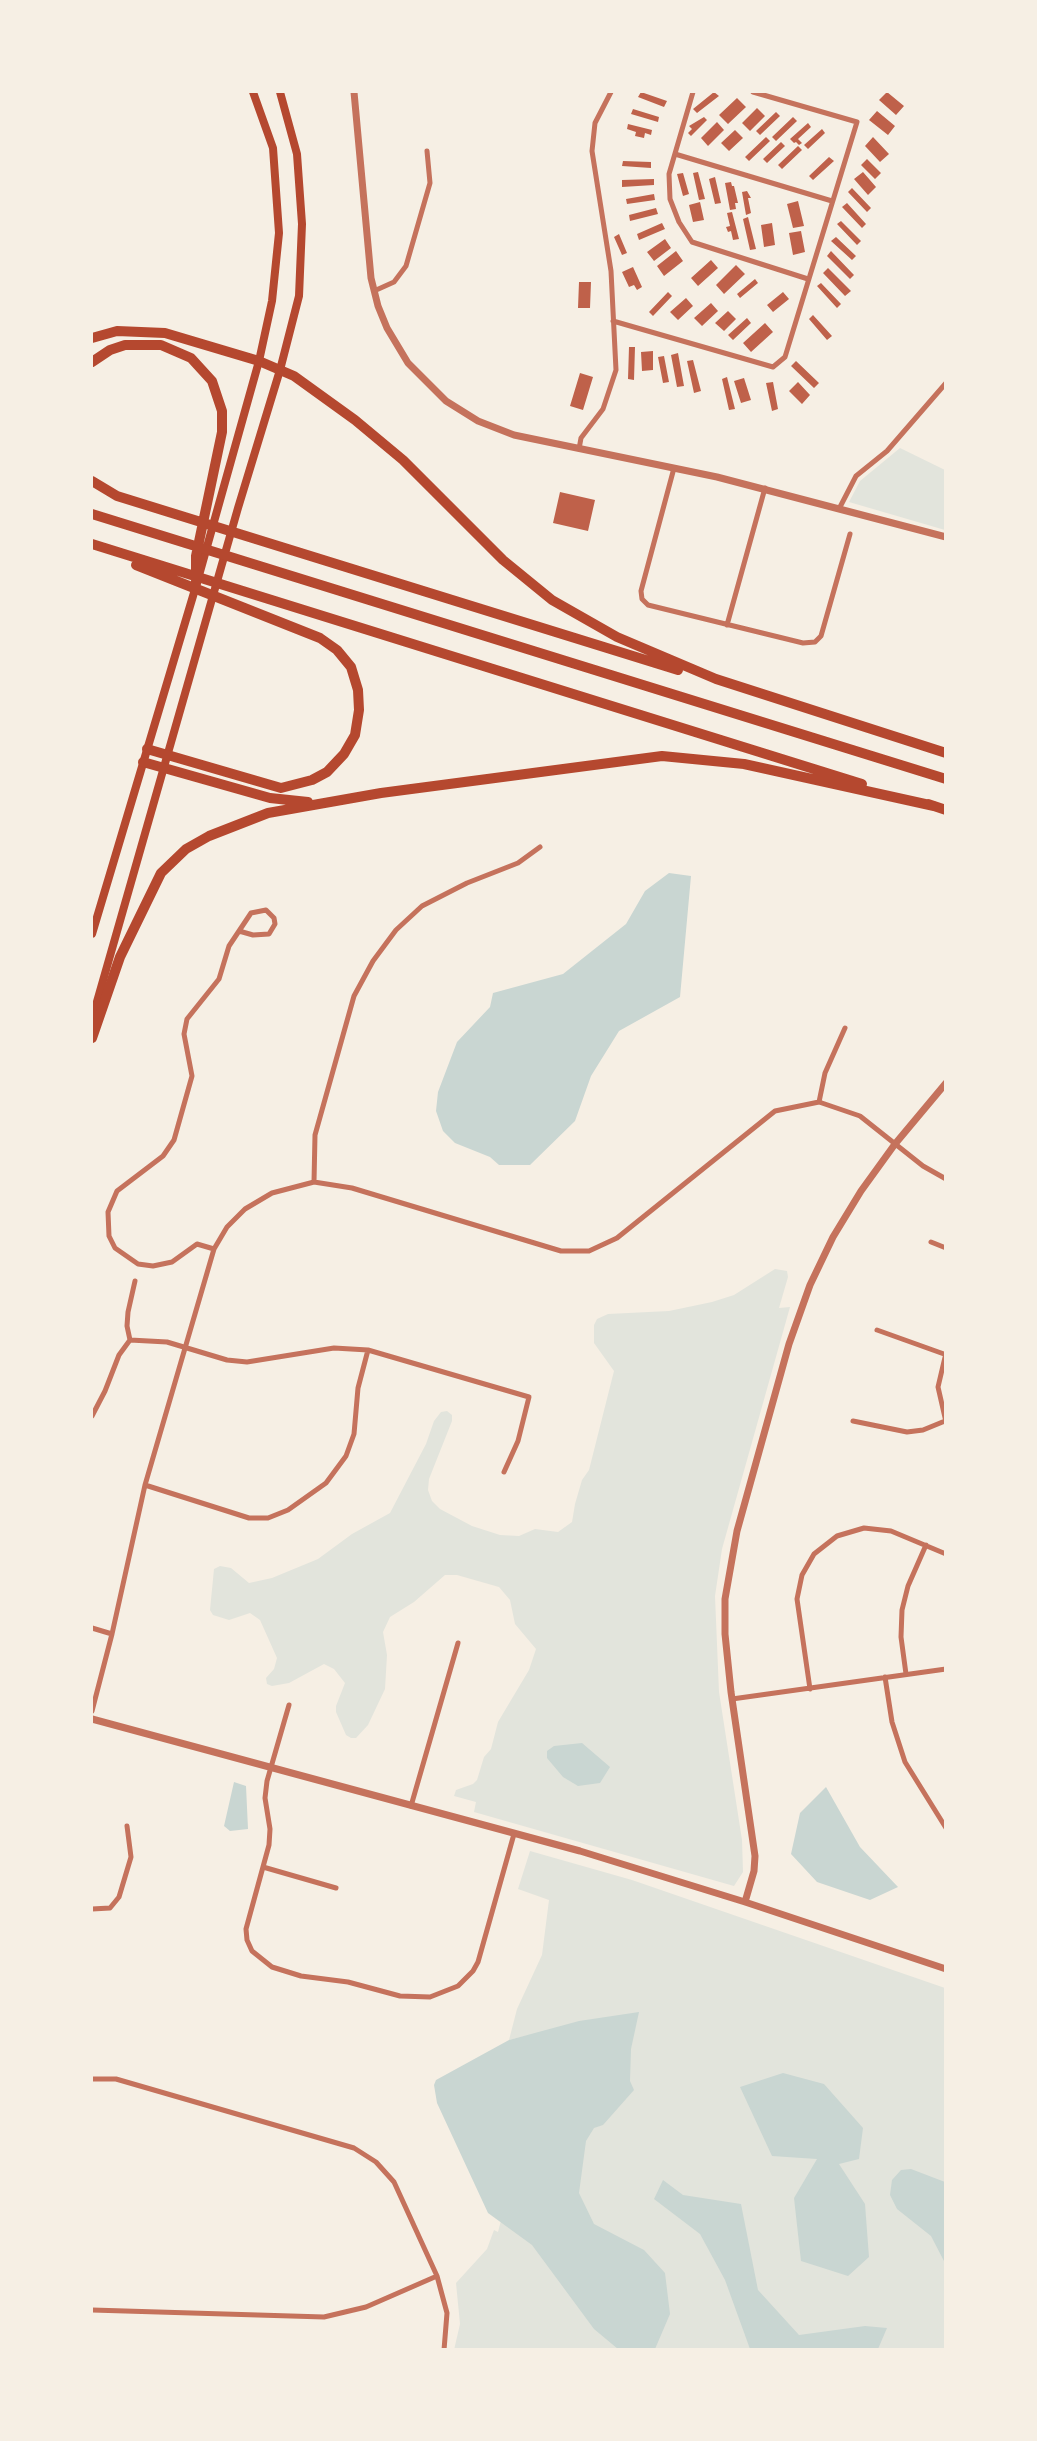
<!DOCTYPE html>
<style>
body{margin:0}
#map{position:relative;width:1037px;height:2441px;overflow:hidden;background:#f6efe4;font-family:Figtree,sans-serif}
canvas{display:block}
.frame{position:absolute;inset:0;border:93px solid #f6efe4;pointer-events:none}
</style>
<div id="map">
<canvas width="1037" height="2441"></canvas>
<div class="frame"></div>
</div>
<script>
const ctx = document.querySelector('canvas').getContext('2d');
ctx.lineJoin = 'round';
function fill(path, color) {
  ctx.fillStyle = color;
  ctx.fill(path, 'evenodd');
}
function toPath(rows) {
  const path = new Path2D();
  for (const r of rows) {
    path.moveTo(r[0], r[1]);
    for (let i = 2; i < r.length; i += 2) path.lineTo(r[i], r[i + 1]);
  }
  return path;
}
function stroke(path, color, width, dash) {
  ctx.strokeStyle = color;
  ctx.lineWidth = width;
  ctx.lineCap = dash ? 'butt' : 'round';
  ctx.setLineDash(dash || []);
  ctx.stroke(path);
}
fill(toPath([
 [900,448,945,470,945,530,849,502,860,481],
 [775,1269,787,1271,788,1277,779,1308,790,1307,722,1549,715,1596,719,1692,742,1840,743,1872,734,1886,474,1812,476,1802,454,1796,456,1790,473,1784,477,1780,484,1757,491,1749,498,1722,529,1670,536,1649,515,1624,510,1600,499,1587,457,1575,445,1575,414,1602,390,1617,383,1632,387,1655,385,1689,368,1725,356,1738,351,1738,346,1735,336,1712,336,1706,345,1683,334,1669,324,1664,289,1683,272,1686,267,1684,266,1678,274,1669,277,1658,260,1620,250,1613,229,1620,213,1615,210,1610,214,1569,220,1566,231,1568,249,1583,272,1578,318,1559,352,1534,390,1513,426,1444,434,1421,441,1412,447,1411,452,1415,452,1421,429,1479,428,1490,432,1501,440,1509,472,1526,500,1535,519,1536,535,1529,558,1532,572,1522,575,1504,582,1480,589,1470,614,1371,594,1343,594,1325,597,1319,608,1314,669,1311,712,1302,734,1295],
 [530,1851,632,1880,945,1988,945,2349,454,2350,460,2324,456,2283,487,2249,494,2230,498,2232,550,2030,509,2040,517,2009,542,1955,549,1900,518,1889]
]), '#e2e4dc');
fill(toPath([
 [669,873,691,876,680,997,619,1031,591,1076,575,1121,530,1165,499,1165,490,1157,455,1143,443,1131,436,1111,438,1092,457,1042,490,1007,493,993,563,974,626,924,645,891],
 [582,1743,610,1767,600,1783,578,1786,563,1777,547,1758,547,1751,554,1746],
 [234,1782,246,1786,248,1829,230,1831,224,1826],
 [826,1787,860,1847,898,1887,870,1900,817,1882,791,1854,800,1813],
 [639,2012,631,2049,630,2081,634,2090,603,2125,594,2128,586,2141,579,2193,594,2224,644,2250,665,2273,670,2314,655,2349,618,2349,594,2329,532,2245,488,2213,437,2103,434,2085,436,2080,509,2040,579,2021],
 [783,2073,824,2084,863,2128,859,2159,839,2164,865,2204,869,2257,848,2276,801,2261,794,2198,817,2159,772,2156,740,2087],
 [911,2169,945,2182,945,2263,931,2236,897,2209,890,2195,892,2180,901,2170],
 [663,2180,683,2195,741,2204,758,2290,799,2335,865,2326,887,2328,878,2349,750,2349,725,2280,700,2234,654,2199]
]), '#c9d6d2');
fill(toPath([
 [641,92,667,101,664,107,638,97],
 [714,92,719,96,697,113,693,109],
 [887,92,904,106,896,115,879,100],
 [737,98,746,107,728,124,719,115],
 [757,108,765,116,750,131,742,123],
 [633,109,659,117,658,122,631,114],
 [877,111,895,126,888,135,869,120],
 [776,112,780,116,760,135,756,131],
 [704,117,707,120,691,136,688,133,692,129,689,126],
 [793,117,797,121,776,141,772,137],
 [717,122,724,130,708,146,701,138],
 [808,123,811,127,798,139,802,143,799,145,796,142,794,143,790,139],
 [628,124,652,130,651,135,645,133,644,138,635,136,636,132,627,129],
 [822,129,825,133,808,149,804,145],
 [735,130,743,138,729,151,721,143],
 [766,137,770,141,749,161,745,157],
 [873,137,889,154,880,162,865,146],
 [781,142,785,146,767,163,763,159],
 [798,146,802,150,782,169,778,165],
 [829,157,834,161,813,180,809,176],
 [867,159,881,173,875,179,861,165],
 [623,161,651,162,651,168,622,166],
 [698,172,705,199,699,200,693,173],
 [863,172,876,187,868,195,854,179],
 [683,173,689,194,683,196,677,174],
 [715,177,721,203,715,204,709,179],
 [654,179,654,185,622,187,622,180],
 [731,182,732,186,734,186,738,203,735,203,736,209,730,210,725,183],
 [852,188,871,208,867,212,848,192],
 [747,191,751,198,748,198,751,213,746,215,742,192],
 [654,194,655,200,627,204,626,199],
 [798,201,804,226,793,228,787,204],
 [700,202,704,220,693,222,689,205],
 [847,203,866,224,862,228,842,207],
 [656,208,658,214,630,221,629,215],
 [732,212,739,239,733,240,731,231,728,232,726,227,730,226,727,213],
 [748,217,756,249,750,250,743,219],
 [841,221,861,241,857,245,837,224],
 [662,223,665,229,639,240,637,234],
 [772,223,775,245,764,247,761,225],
 [801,231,805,252,793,255,789,233],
 [619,234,627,253,622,255,614,237],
 [836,237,856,256,852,260,831,241],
 [665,239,671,248,654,261,647,252],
 [676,251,683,261,664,276,657,266],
 [831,251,854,275,850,279,827,256],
 [711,260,718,268,698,286,691,278],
 [736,265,745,274,724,294,716,285],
 [633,267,642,287,637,290,634,285,629,287,622,272],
 [828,268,851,291,845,296,823,273],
 [755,279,758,283,740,298,737,294],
 [579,282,591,282,590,308,578,308],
 [821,283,841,304,837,308,817,286],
 [668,292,672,296,653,316,649,312],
 [783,292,789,299,773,312,767,305],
 [686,298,693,306,678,320,670,312],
 [711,303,718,311,702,326,694,318],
 [728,311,736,319,724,331,715,323],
 [813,315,832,336,827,340,809,319],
 [747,318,751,323,733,340,728,335],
 [765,323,773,332,751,352,743,343],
 [629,347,635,347,634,380,628,379],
 [653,351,653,370,642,371,641,352],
 [678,353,684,386,677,387,671,355],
 [664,356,669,382,663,383,658,357],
 [693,360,701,391,694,393,687,361],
 [796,361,819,383,814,388,791,366],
 [580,373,593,377,583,410,570,406],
 [727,377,735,409,729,410,722,379],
 [744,378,751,400,741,403,734,381],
 [773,382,778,409,772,411,766,383],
 [798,382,810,395,802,404,789,391],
 [560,492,595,500,588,531,553,523]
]), '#bf614a');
stroke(toPath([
 [693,92,669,174,670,199,679,222,692,242,808,279],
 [675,154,832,201],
 [374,291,394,282,406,266,430,183,427,151],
 [613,321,773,367,785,357,857,122,753,92],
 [579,449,581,438,603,409,616,370,611,271,592,151,595,123,611,92],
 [674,468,641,591,642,599,648,605,803,643,815,642,821,636,850,534],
 [840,507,856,476,887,451,946,383],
 [727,625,765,488],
 [819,1102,825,1073,845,1028],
 [314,1182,352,1188,561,1251,589,1251,617,1238,775,1111,819,1102,860,1116,923,1166,946,1179],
 [931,1242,946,1248],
 [214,1249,197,1244,172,1262,153,1266,138,1264,115,1248,109,1236,108,1212,117,1191,163,1156,174,1140,192,1076,184,1034,187,1019,219,979,229,946,251,913,266,910,274,918,275,924,269,934,253,935,239,931],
 [877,1330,944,1354],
 [130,1340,167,1342,227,1360,247,1362,334,1348,368,1350,529,1397,518,1441,504,1472],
 [130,1340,127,1326,128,1312,135,1281],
 [946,1353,938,1387,946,1422],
 [92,1416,105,1391,119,1355,130,1340],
 [853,1421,907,1432,923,1430,945,1421],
 [145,1485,249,1518,268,1518,288,1510,326,1483,346,1456,354,1434,358,1388,368,1350],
 [92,1628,112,1634],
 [906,1674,901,1637,902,1610,908,1586,926,1545],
 [885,1677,892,1722,905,1762,946,1828],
 [810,1689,797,1599,802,1575,814,1554,837,1536,864,1528,891,1531,946,1554],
 [732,1699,946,1669],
 [289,1705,267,1781,265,1798,270,1829,269,1845,246,1929,247,1940,252,1951,272,1967,301,1976,348,1982,400,1996,430,1997,458,1986,473,1971,478,1962,514,1834],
 [92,1711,112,1634,145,1485,214,1249,227,1227,245,1209,272,1193,314,1182,315,1135,354,996,373,961,396,930,422,906,467,883,518,863,540,847],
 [411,1806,458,1643],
 [263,1867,336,1888],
 [92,1909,110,1908,119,1897,131,1857,127,1826],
 [92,2079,116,2079,354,2148,376,2162,394,2182,437,2276,447,2313,444,2350],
 [92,2310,324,2317,366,2307,437,2276]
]), '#c5725c', 5);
stroke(toPath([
 [354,92,371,278,378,306,387,328,408,363,446,401,478,421,514,435,717,477,946,537],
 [92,1719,580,1851,745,1902,946,1969],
 [745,1902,754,1871,755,1856,731,1692,725,1634,725,1599,737,1531,789,1344,810,1285,833,1237,861,1191,895,1144,946,1083]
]), '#c5725c', 7);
stroke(toPath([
 [92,934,196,586,259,361,272,301,279,233,273,148,253,92],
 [92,1019,238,508,280,370,299,296,302,224,297,154,280,92]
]), '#b5482f', 8);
stroke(toPath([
 [92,338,117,331,165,333,259,361,294,376,355,420,403,460,503,560,552,600,617,637,716,679,946,753],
 [92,362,110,350,125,345,161,345,191,358,212,381,222,411,222,432,196,556,196,583],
 [92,481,117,496,678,670],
 [92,514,946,779],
 [92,544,862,784],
 [136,565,320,638,337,650,351,667,358,690,359,710,355,735,344,754,327,772,312,780,281,788,147,749],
 [143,762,270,798,308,802],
 [928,804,946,810],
 [92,1038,120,957,161,873,186,849,209,836,268,813,381,793,662,756,744,764,934,806]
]), '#b5482f', 10);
</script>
